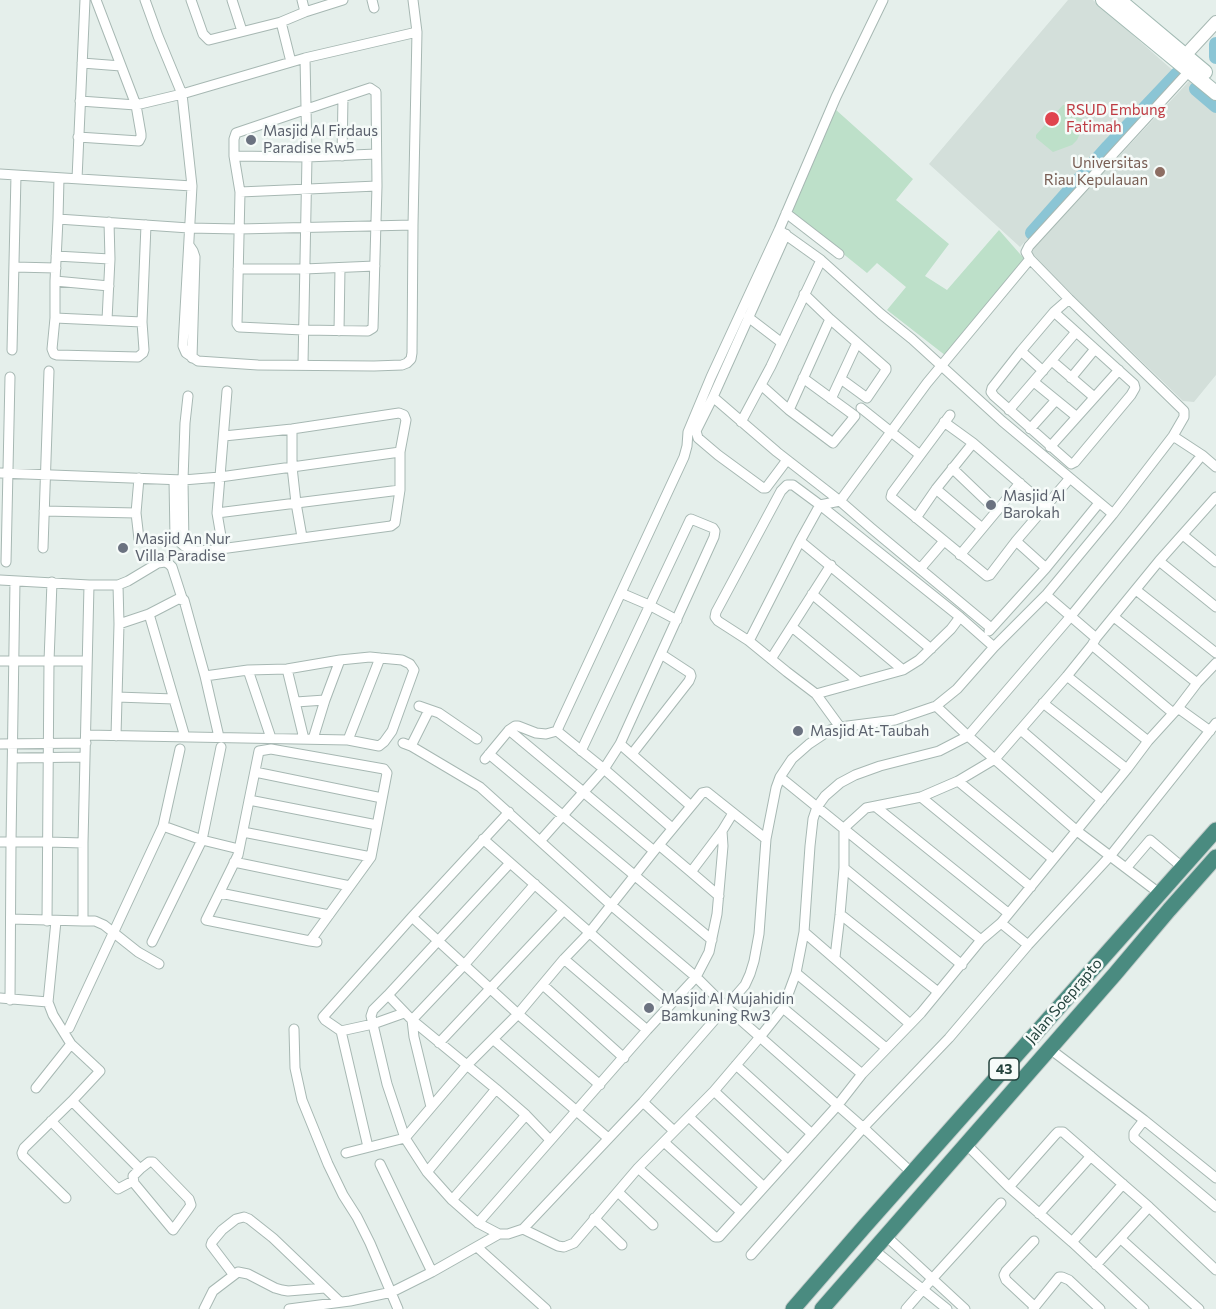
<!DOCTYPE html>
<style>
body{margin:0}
canvas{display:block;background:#e5efeb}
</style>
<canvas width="1216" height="1309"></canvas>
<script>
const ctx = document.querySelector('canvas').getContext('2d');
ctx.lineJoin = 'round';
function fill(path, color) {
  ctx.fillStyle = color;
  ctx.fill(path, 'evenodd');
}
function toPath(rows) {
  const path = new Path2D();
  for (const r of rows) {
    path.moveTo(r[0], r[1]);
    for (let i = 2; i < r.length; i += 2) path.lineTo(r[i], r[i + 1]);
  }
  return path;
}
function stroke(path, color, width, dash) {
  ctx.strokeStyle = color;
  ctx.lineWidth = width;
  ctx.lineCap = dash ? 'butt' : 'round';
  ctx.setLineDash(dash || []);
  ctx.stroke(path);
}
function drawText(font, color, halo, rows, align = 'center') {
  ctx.font = font + ' Commissioner,sans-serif';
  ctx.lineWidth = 5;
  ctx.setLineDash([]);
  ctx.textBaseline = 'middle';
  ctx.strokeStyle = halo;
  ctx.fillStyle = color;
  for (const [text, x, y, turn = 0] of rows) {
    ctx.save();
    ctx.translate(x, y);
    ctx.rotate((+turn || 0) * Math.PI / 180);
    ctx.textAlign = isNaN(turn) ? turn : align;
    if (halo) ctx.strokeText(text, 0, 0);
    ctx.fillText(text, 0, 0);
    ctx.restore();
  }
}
fill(toPath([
 [1068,0,1093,0,1177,74,1020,247,929,164],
 [1191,79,1216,101,1216,375,1194,402,1183,401,1054,277,1032,253,1034,248,1038,243]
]), '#d3dfda');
fill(toPath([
 [1063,105,1065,105,1083,120,1083,127,1077,140,1072,145,1053,152,1036,138,1036,135],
 [835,109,913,179,896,200,949,244,925,276,947,290,999,230,1027,262,950,359,887,310,906,287,877,263,867,273,790,211]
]), '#bde0c9');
stroke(toPath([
 [1216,44,1216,57],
 [1196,89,1216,106],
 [1032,233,1108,147,1177,74]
]), '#8bc5d5', 14);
const minor = toPath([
 [145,0,158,36,182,94,192,186,183,346,186,353,198,361,258,365,374,366,402,365,407,363,411,359,412,353,413,225,417,32,413,0],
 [191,0,203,34,209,40,281,22,305,12,343,0],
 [232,0,242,31],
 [302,0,305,12],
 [372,0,374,8],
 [281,22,291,62],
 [82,63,121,66],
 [370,88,376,92,377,186,373,328,368,331,303,330,239,327,237,324,240,192,234,156,234,139,236,133,307,109,370,88],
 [80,101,136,105,96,0],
 [78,137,139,141,141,137,141,134,136,105,182,94,305,58,417,32],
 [234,156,307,157,376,154],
 [342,156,343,97],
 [0,174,192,186],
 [59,178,58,219,189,228,239,229,413,225],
 [77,179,85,0],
 [240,192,377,186],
 [786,213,839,254],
 [58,219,55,281,55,318,52,349,54,354,57,355,138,357,143,353,144,350,142,322,146,225],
 [779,230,821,260,881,314,912,339,1002,421,1113,514],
 [786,234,713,397,696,431,698,438,718,455,763,488,766,488,787,460],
 [189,245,193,251,195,257,192,358],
 [56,256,110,259],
 [14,267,56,268],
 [238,269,304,269,375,266],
 [55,281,109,286],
 [804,294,830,319],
 [1054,312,1134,384,1135,388,1131,395,1075,462,1071,464,994,396,991,392,992,388,1021,351,1054,312,1069,299],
 [748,317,782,343],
 [55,318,142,322],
 [107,320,110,259,109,222],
 [339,331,340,268],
 [12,350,16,175],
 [1021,351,1043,371],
 [1052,361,1094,397],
 [303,364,307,157,305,58],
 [1071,378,1095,349],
 [1034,382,1077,417],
 [761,385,789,410,833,443,855,416,803,378],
 [713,397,777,452,840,501,871,528,991,628],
 [831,399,857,343],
 [861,408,920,455],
 [789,410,830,319,886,368,886,370,867,398,841,379],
 [1009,410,1076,332],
 [950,415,892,493,891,497,987,576,990,575,1016,541,1070,478],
 [741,422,771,366,821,260],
 [944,422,973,443,1046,506],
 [292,429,292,467,296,503,302,537],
 [1030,429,1056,400],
 [1173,436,1202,455,1216,467],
 [1050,447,1119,370],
 [952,468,997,511],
 [0,473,183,480,220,477,400,452],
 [139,478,136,513,139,539],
 [174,480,175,538,184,546,196,551,213,550,391,526,395,523,400,490,400,452,406,420,404,415,399,413,292,429,224,436],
 [936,489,982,528],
 [44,511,136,513],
 [217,513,400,490],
 [916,518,936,489,973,443],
 [1183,535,1216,562],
 [800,541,931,649],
 [1016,541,1046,568],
 [184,546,183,480,185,423,188,396],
 [43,548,49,371],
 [223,548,217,513,227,391],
 [960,555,1020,483],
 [1159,561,1216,607],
 [6,562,10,377],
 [920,569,944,541],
 [0,580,89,585,118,585,128,581,158,563,165,562,169,564,172,567,182,598],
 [1136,590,1216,653],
 [621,593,649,605,677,620],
 [812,594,903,670],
 [1046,595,1096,638],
 [149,614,185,737],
 [1114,617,1197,683],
 [119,624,149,614,178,599,184,600,205,676,219,737],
 [792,627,859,682],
 [989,631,1046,568,1099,503],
 [749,641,800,541,820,505,840,501,927,383,1030,259],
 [1092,645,1173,713],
 [771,659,831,565],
 [0,661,86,661],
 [287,669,304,739],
 [248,670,271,738],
 [205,676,248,670,287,669,340,660],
 [1067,676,1148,741],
 [816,694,903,670,919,660,951,629,960,617],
 [117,697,174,699],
 [296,702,325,700,340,660,370,657,380,658,348,740],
 [1043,703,1127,769],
 [419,706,439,713,477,739],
 [936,706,968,736,1077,831,1159,893],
 [1178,708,1210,731],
 [840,727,816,694,787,672,749,641,718,621,715,617,716,612,781,491,787,485,793,485,820,505,960,617,994,647],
 [509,730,654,851],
 [1021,730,1102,800],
 [557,731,604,769,672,828],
 [86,735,348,740,379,746,384,742,392,731,414,670,410,664,402,660,380,658],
 [116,736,119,624,118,585],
 [313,739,325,700],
 [403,743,411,746,480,787,611,905,696,977,726,1007,868,1132,912,1173],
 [0,744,86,743],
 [620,744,691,806],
 [411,746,429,710],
 [221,747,202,840,239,849],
 [489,754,712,940],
 [632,754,689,681,691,676,690,673,661,654],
 [13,758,85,757],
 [485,759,509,730,515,726,518,726,536,733,546,734,557,731,559,726,684,457,687,446,688,432,711,377,779,230,836,97,883,0],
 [255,772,382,798],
 [780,777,981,940],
 [958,781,1053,859],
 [921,797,1031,887],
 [249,800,377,825],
 [876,807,1008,913],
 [844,828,866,808,921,797,958,781,995,759,1067,676,1092,645,1096,638,1159,561,1216,497],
 [243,832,371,857],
 [483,839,671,1004],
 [541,840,604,769,620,744,714,537,715,531,713,528,691,519,690,520,581,751],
 [0,842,48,842,83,843],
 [659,845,691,872,722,831,733,813],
 [234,862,350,886],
 [510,863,388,995,412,1020,496,1089,526,1115,550,1140],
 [1127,867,1150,840,1182,867],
 [844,868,962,965],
 [691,872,719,896],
 [220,893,329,915],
 [840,914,938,992],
 [412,917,518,1014,600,1085],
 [11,919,83,921,83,843,89,585],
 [47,921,49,661,52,582],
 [56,921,48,1002,53,1015,71,1044,100,1071,72,1101,140,1169,133,1176,134,1183,173,1230,189,1208,191,1205,189,1199,153,1162,149,1162,140,1169],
 [83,921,95,921,104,925,138,952,159,964],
 [1001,923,1028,945],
 [804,932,910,1024],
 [310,941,371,857,387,773,384,769,271,749,259,751,238,855,206,920,310,941,317,942],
 [152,942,202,840,163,826,180,749],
 [835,957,840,915,844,868,844,828],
 [564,959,647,1030],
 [796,973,886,1048],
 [543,985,624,1058],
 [0,998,48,1002],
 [10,1000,11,842,15,581],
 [783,1008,862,1074],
 [404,1013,373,1024,341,1031,325,1020,323,1017,412,917,509,812],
 [412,1020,465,964,535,884],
 [412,1020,414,1037,431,1107],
 [69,1028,163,826],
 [294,1029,295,1068,302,1100,328,1164,343,1195,357,1217,370,1243,398,1309],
 [341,1031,368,1147],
 [494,1040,608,1138],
 [439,1043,564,910],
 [1050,1049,1144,1120,1134,1133,1134,1138,1216,1207],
 [736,1065,812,1134],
 [36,1088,71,1044],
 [714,1091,788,1160],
 [643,1102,674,1131],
 [689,1117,764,1187],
 [1144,1120,1216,1178],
 [51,1121,118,1189,133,1181],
 [664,1142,741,1212],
 [966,1144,1009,1187,1072,1242,1144,1309],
 [346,1153,405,1138,387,1084,371,1016,373,1010,388,995],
 [380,1164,432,1272],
 [638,1168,715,1237,719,1237,837,1106,862,1074,921,1013,981,940,1001,923,1127,769,1148,741,1178,708,1197,683,1216,663],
 [427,1172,496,1089],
 [1009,1187,1055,1135,1058,1132,1063,1132,1149,1207,1216,1270],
 [618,1192,653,1225],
 [66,1198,23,1156,22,1153,24,1148,72,1101],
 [452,1200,526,1115],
 [1039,1214,1091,1156],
 [594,1218,622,1245],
 [478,1223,647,1030,696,977,709,952,717,914,723,846,722,831],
 [523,1229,558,1246,564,1247,574,1243,638,1168,714,1091,760,1037,783,1008,796,973,804,932,810,846,813,819,817,807,825,796,840,783,855,775,880,766,939,751,968,736,1071,616,1202,455],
 [499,1234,478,1223,452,1200,427,1172,405,1138,467,1065,518,1014,564,959,589,933,654,851,702,793,707,792,766,839],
 [886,1236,965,1309],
 [1121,1239,1199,1309],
 [1034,1241,1006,1271,1004,1275,1006,1280,1035,1307],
 [1072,1242,1123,1184],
 [477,1247,546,1309],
 [874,1250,947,1309],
 [751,1255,863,1128,949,1038,1028,945,1111,855,1216,723],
 [1096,1265,1149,1207],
 [233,1274,211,1245,212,1242,222,1230,236,1219,244,1217,249,1219,273,1238,340,1302],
 [204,1309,213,1291,238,1272,248,1274,275,1288,282,1290,288,1291,325,1288],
 [289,1309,350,1301,392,1292,432,1272,499,1234,508,1234,523,1229,643,1102,745,985,750,974,754,961,759,934,766,839,776,788,780,777,792,759,809,744,830,730,840,727,895,720,936,706,957,689,994,647,1046,595,1113,514,1173,436,1184,417,1184,411,1069,299,1030,259,1026,252,1029,246,1192,68],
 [906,1309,932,1279,1001,1203],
 [1033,1309,1059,1277,1062,1277,1069,1280,1100,1309]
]);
const tertiary = toPath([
 [1179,62,1216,22]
]);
const secondary = toPath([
 [1103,0,1216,93],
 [1119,0,1205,72]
]);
const trunk = toPath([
 [793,1309,864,1227,1216,830],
 [822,1309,1115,974,1169,910,1216,857]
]);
stroke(minor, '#a7b8b3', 11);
stroke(tertiary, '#a7b8b3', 14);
stroke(secondary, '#a3bbb4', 16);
stroke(trunk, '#c1cac8', 17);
stroke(minor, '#fff', 9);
stroke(tertiary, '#fff', 12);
stroke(secondary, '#fff', 14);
stroke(trunk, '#4a8b80', 15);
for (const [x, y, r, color] of [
 [1052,119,8,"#e0444e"],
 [251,140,6,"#6b7280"],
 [1160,172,6,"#8d6e63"],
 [991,505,6,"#6b7280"],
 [123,548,6,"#6b7280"],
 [798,731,6,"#6b7280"],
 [649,1008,6,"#6b7280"]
]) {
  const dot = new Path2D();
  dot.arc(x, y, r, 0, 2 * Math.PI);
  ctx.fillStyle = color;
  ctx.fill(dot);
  stroke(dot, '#f6fbf9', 2);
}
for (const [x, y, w] of [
 [1004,1069,30]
]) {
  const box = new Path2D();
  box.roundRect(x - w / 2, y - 11, w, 22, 4.5);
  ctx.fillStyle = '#f6fbf9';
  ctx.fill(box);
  stroke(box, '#23423c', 1.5);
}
drawText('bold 14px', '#23423c', null, [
 ["43",1004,1069]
]);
drawText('15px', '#be3a42', '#f6fbf9', [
 ["RSUD Embung",1066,110],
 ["Fatimah",1066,127]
], 'left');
drawText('15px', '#5b616d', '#f6fbf9', [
 ["Masjid Al Firdaus",263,131],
 ["Paradise Rw5",263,148],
 ["Masjid Al",1003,496],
 ["Barokah",1003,513],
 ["Masjid An Nur",135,539],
 ["Villa Paradise",135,556],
 ["Masjid At-Taubah",810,731],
 ["Masjid Al Mujahidin",661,999],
 ["Bamkuning Rw3",661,1016]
], 'left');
drawText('15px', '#785e54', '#f6fbf9', [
 ["Universitas",1148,163],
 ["Riau Kepulauan",1148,180]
], 'right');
drawText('15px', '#23423c', '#f6fbf9', [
 ["Jalan Soeprapto",1064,1001,-49]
]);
</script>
